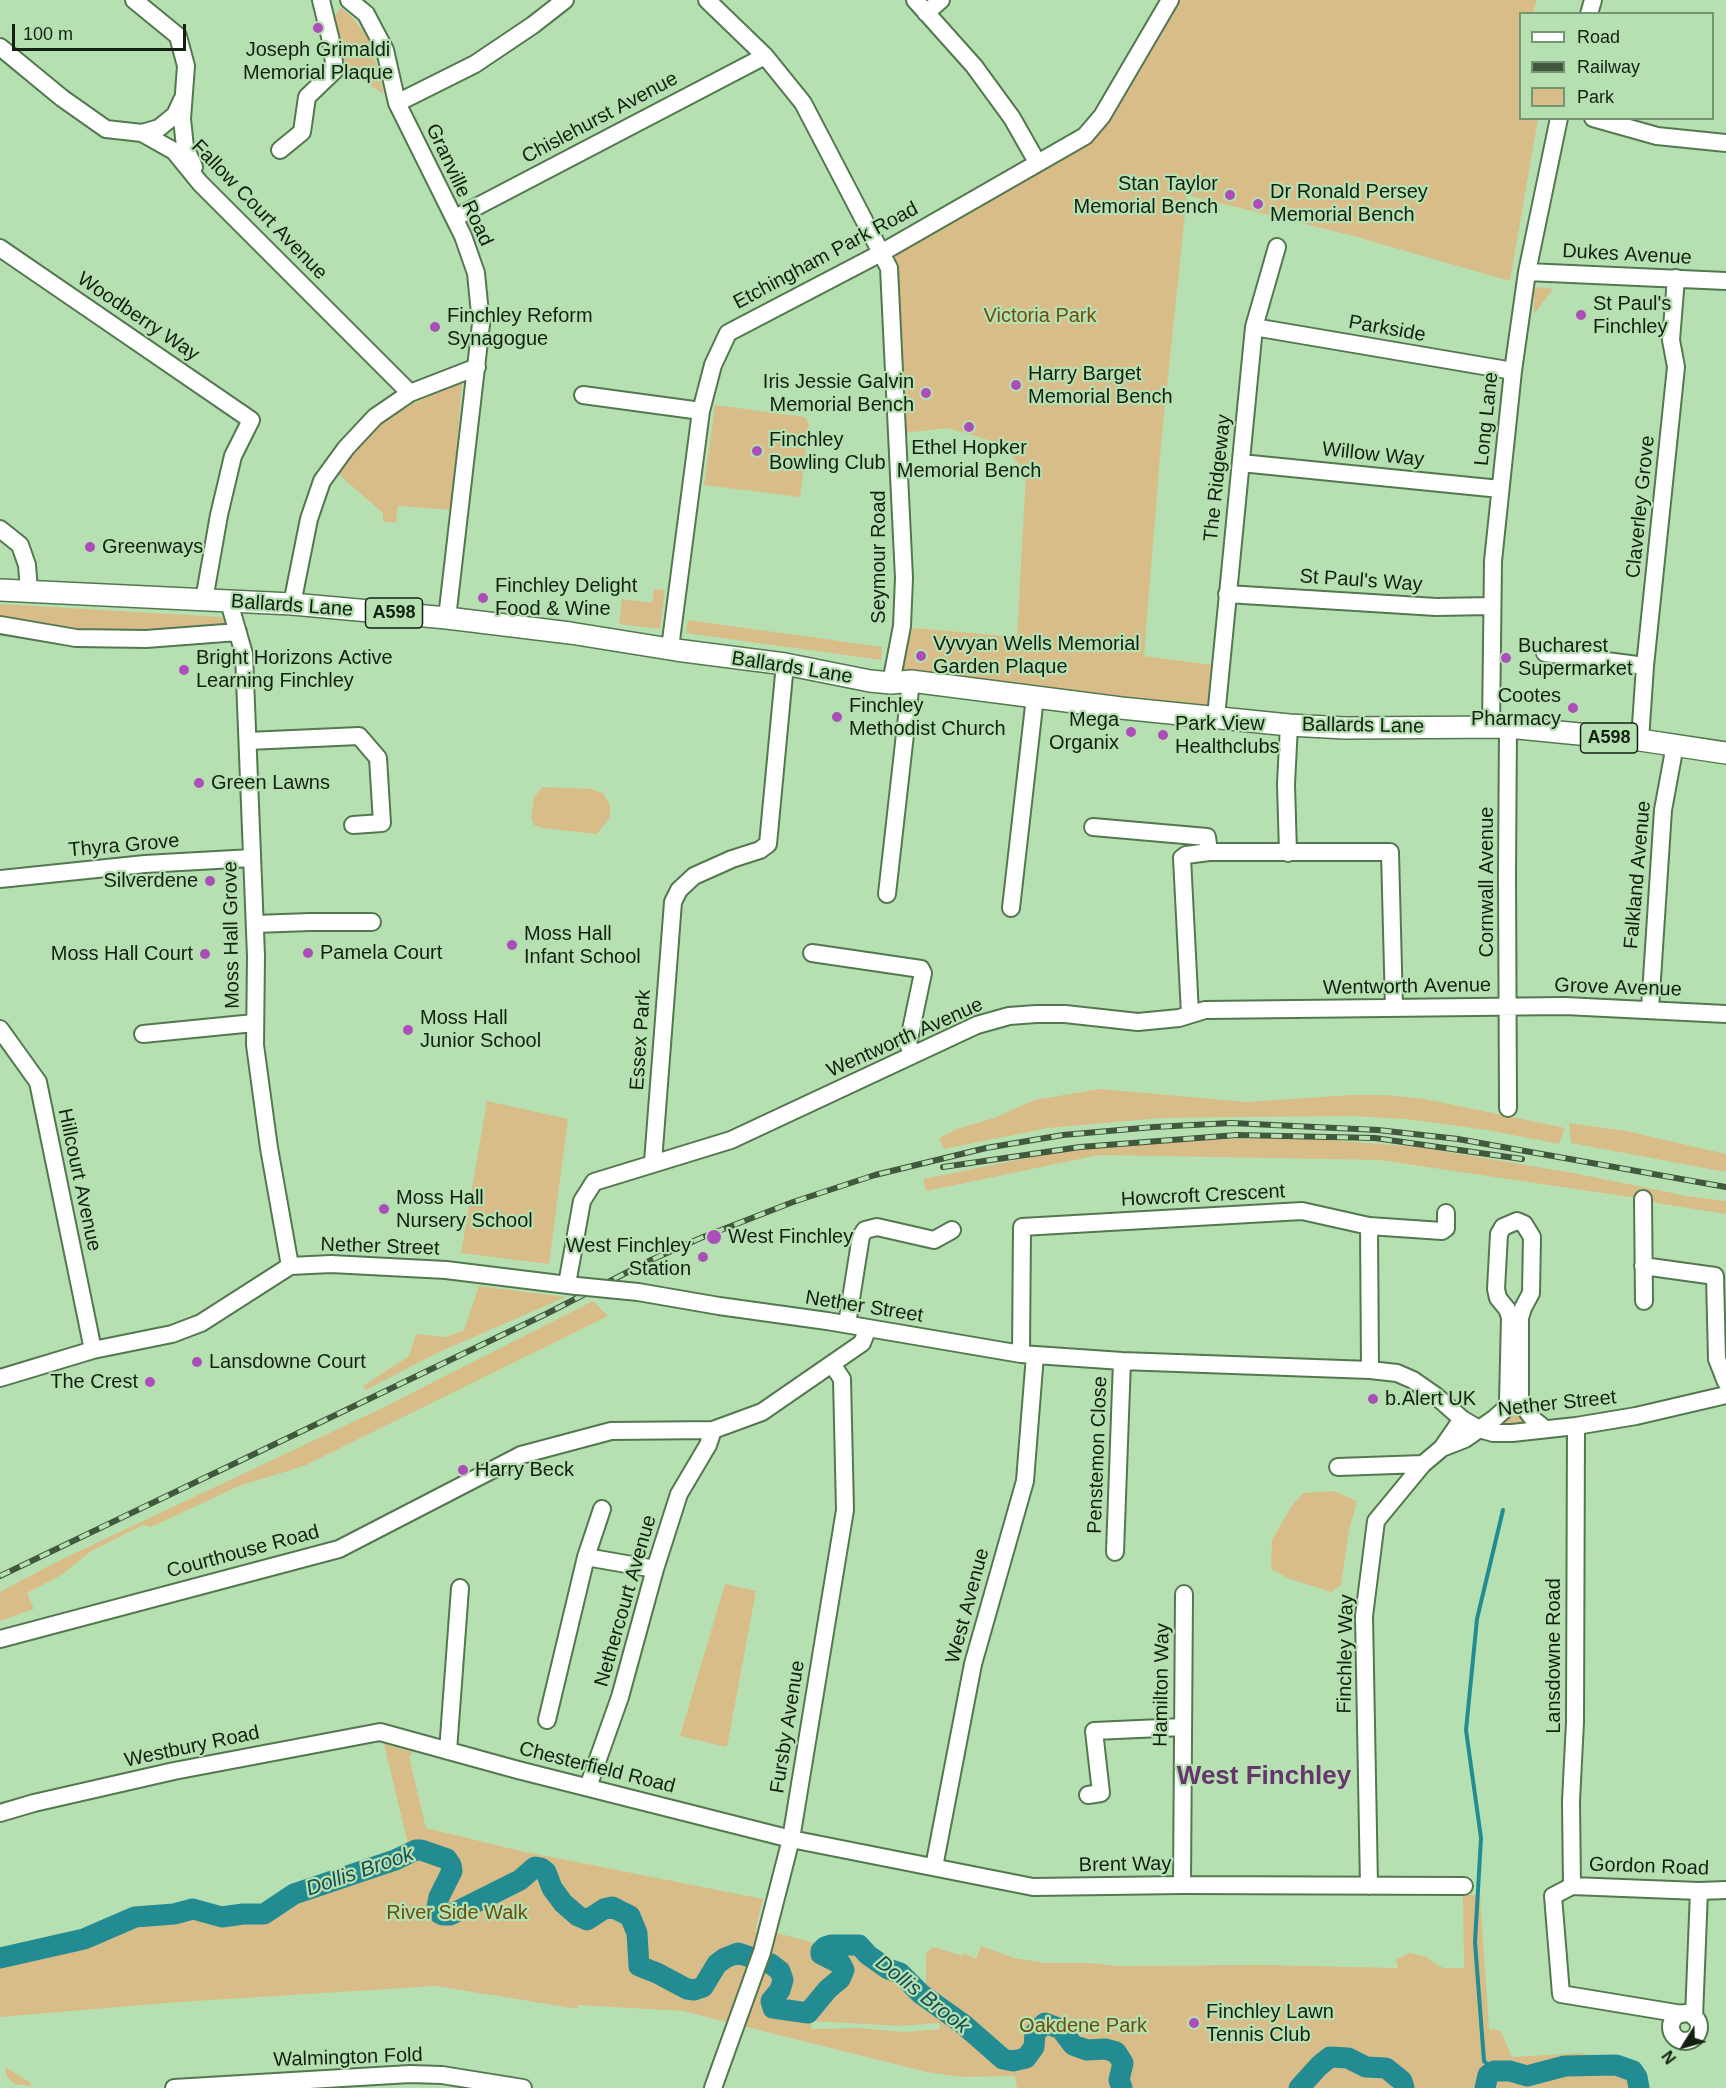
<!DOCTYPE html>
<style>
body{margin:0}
#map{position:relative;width:1726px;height:2088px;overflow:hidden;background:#b7e0b2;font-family:Helvetica,sans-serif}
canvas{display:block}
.legend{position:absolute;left:1519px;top:12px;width:195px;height:108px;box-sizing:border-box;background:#b7e0b2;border:2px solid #759471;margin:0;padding:8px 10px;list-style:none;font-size:18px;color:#122110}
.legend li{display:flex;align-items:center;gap:12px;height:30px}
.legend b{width:30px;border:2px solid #759471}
.north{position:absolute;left:1654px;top:2016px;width:60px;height:60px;-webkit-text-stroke:4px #b7e0b2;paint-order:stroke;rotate:233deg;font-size:16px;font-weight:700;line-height:24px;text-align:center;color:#122110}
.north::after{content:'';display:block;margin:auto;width:21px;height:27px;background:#122110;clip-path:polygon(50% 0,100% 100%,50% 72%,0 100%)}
.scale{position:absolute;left:12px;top:24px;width:174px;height:27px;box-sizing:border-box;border:3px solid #122110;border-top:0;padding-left:8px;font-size:18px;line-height:21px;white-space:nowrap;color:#122110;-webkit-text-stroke:4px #b7e0b2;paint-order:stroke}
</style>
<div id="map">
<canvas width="1726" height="2088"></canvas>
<ul class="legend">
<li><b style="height:8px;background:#fff"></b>Road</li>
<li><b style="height:8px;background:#41573e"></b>Railway</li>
<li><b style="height:16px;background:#d9bd89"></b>Park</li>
</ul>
<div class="north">N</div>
<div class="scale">100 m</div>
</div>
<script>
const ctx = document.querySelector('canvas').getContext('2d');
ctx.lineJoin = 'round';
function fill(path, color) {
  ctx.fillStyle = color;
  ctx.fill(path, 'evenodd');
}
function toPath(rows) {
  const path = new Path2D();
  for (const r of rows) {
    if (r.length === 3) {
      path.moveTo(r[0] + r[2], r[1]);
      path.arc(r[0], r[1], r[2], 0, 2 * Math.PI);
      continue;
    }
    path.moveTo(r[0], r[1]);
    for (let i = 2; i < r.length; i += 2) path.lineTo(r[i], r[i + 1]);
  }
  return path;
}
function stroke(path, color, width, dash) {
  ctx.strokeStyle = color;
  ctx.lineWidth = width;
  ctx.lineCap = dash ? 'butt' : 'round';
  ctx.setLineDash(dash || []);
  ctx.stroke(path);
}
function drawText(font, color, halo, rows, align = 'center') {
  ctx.font = font + ' Helvetica,sans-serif';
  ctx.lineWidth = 4.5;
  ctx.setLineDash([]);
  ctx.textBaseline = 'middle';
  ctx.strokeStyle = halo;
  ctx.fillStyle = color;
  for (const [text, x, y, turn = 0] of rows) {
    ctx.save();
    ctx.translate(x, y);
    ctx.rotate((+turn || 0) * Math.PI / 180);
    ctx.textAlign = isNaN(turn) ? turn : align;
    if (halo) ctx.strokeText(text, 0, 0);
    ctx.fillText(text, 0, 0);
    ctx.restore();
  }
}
fill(toPath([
 [1170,0,1537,0,1533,13,1520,14,1520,118,1538,119,1510,281,1350,235,1187,195,1161,444,1144,656,1212,665,1216,668,1212,706,1071,692,900,671,913,628,1017,637,1026,473,1002,444,947,428,896,434,882,253,1102,116],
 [341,8,352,17,367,36,377,66,384,94,354,75,344,72,332,19],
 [1538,287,1553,289,1534,314,1534,291],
 [462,382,452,510,398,506,396,523,383,521,383,513,338,474,363,439,390,418,414,403],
 [715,405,805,417,809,424,800,497,704,485],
 [654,589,665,590,660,629,619,624,622,599,652,603],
 [0,604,222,617,225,624,188,632,119,636,0,619],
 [688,620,882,647,881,660,686,633],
 [542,787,591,789,603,793,610,805,610,817,597,834,542,828,534,825,531,818,534,797],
 [1100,1089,1247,1102,1351,1095,1385,1095,1425,1099,1565,1128,1559,1144,1487,1130,1406,1119,1352,1116,1248,1117,1161,1118,1048,1128,944,1149,939,1138,957,1129,997,1117,1034,1100],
 [487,1101,568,1119,549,1264,461,1253],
 [1569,1123,1626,1131,1726,1154,1726,1172,1571,1143],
 [1224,1139,1318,1139,1418,1147,1573,1173,1687,1196,1726,1201,1726,1214,1644,1201,1643,1199,1380,1160,1099,1155,926,1191,923,1179,1066,1150],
 [479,1286,566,1297,437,1353,366,1390,363,1386,409,1356,416,1334,446,1337,464,1330],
 [593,1301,608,1316,304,1466,239,1486,151,1527,143,1525,91,1551,63,1574,27,1593,34,1609,0,1621,0,1592,56,1562,376,1411],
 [1511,1404,1525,1422,1499,1424],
 [1334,1491,1357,1501,1349,1531,1341,1585,1331,1592,1290,1579,1271,1569,1272,1540,1291,1507,1303,1493],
 [725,1584,756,1591,727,1747,680,1736],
 [384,1744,413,1752,409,1757,426,1828,516,1850,763,1899,755,1932,774,1932,821,1945,828,1941,839,1943,856,1939,869,1952,889,1963,889,1966,902,1969,919,1987,923,1988,926,1985,926,1953,933,1947,963,1956,964,1953,976,1959,981,1946,1014,1958,1046,1963,1090,1963,1118,1966,1264,1965,1398,1968,1396,1960,1409,1953,1424,1956,1443,1968,1464,1968,1463,1895,1480,1895,1489,2029,1501,2031,1512,2057,1581,2053,1636,2063,1645,2088,1017,2088,1015,2076,961,2077,927,2072,683,2011,578,2005,578,2009,436,1986,179,2002,0,2017,0,1952,70,1939,134,1912,195,1903,212,1910,263,1908,298,1887,329,1879,409,1848],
 [812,2021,900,2026,939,2023,940,2029,906,2032,858,2028,811,2029],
 [7,2068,31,2083,31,2086,14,2084,7,2077,5,2069]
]), '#d9bd89');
stroke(toPath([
 [1494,2071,1484,2061,1475,1942,1481,1838,1466,1730,1477,1619,1503,1510]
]), '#238c93', 4);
stroke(toPath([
 [0,1958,84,1939,135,1917,174,1914,193,1909,222,1917,243,1914,264,1914,294,1894,395,1860,416,1850,421,1850,447,1859,451,1865,452,1871,439,1897,437,1907,439,1913,443,1915,450,1915,520,1880,535,1867,541,1868,546,1872,552,1888,563,1903,578,1916,587,1920,604,1909,612,1907,630,1916,637,1933,639,1966,657,1973,687,1989,694,1990,703,1987,717,1964,725,1958,738,1953,771,1964,780,1971,783,1980,780,1990,771,2001,773,2008,808,2013,828,1989,840,1979,844,1970,841,1964,821,1954,821,1951,825,1947,831,1945,859,1945,868,1955,888,1969,900,1973,921,1994,963,2024,1003,2059,1013,2061,1026,2058,1034,2047,1035,2033,1045,2023,1061,2029,1073,2045,1087,2050,1105,2049,1116,2052,1123,2063,1119,2080,1122,2088],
 [1299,2088,1319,2066,1330,2057,1348,2058,1366,2067,1386,2068,1402,2081,1404,2088],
 [1485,2088,1488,2075,1494,2071,1510,2071,1527,2076,1565,2066,1616,2065,1633,2071,1637,2077,1639,2088]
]), '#238c93', 21);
const minor = toPath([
 [134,0,178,36,186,66,182,119,185,147,194,167],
 [349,0,366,14,385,50,397,103,463,236,476,273,481,324,447,618],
 [707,0,765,56,803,103,889,268,904,578,902,626,891,683],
 [915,0,974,66,1012,118,1037,162],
 [926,13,941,0],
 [1589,14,1593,0],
 [0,47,62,98,106,129,142,133,174,151,200,183,410,393],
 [397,103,475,64,533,25,565,0],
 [1593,118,1657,136,1726,143],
 [142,133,159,128,175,115,182,100],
 [280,150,302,132,307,97,335,70,331,41,321,0],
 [455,218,765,56],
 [0,248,251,420,233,456,219,515,204,600],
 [1527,272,1726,281],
 [1254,327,1513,371],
 [583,395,701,411],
 [1241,463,1500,489],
 [0,529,20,545,27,565,29,591],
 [1227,594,1436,607,1492,606],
 [229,602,244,654,256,956,255,1045,269,1148,290,1266],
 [292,604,309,519,322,481,346,448,375,417,410,393,477,367],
 [0,625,76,638,146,639,238,632],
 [670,648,701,411,713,365,728,333,881,253,1085,136,1102,116,1170,0],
 [1545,653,1645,666],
 [1216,717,1254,327,1277,247],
 [1508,727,1507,874,1508,1108],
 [1491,728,1493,561,1513,371,1527,272,1559,118],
 [1640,740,1645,666,1676,367,1671,340,1676,278],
 [248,741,359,736,378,758,382,823,353,825],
 [1093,827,1207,837,1209,852],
 [1288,853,1286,784,1289,725],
 [0,879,145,864,252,858],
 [887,894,911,681],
 [1011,908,1035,697],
 [255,924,310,922,372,922],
 [812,953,921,969,923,973,908,1044,913,1055],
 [1650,1009,1663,810,1675,745],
 [1190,1014,1182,858,1186,855,1209,852,1390,852,1394,1008],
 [0,1029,38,1082,93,1350],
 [143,1034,254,1023],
 [653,1162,673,902,679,890,694,876,732,859,760,850,768,844,785,664],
 [1643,1199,1644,1301],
 [1369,1226,1442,1231,1446,1228,1446,1213],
 [1643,1266,1715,1276,1717,1359,1726,1382],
 [567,1284,582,1201,594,1182,731,1140,977,1025,1009,1016,1036,1014,1065,1014,1138,1022,1179,1018,1205,1010,1565,1006,1726,1014],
 [638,1292,719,1306,827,1321,1021,1354,1122,1361,1370,1370,1397,1373,1413,1380,1436,1396,1462,1419,1479,1429,1493,1433,1512,1433,1576,1426,1636,1416,1726,1395],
 [847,1324,861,1236,865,1230,877,1227,934,1240,952,1230],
 [1021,1354,1022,1227,1302,1211,1369,1226,1370,1370],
 [0,1378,93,1350,172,1334,201,1323,290,1266,331,1264,446,1270,576,1286],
 [1442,1448,1465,1439,1495,1418,1505,1409,1508,1402,1510,1317,1507,1309,1498,1298,1496,1289,1499,1234,1503,1227,1517,1221,1524,1224,1532,1237,1531,1293,1523,1308,1520,1318,1520,1402,1534,1420,1545,1429],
 [1338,1467,1423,1464],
 [1115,1552,1122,1361],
 [586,1557,655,1569],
 [0,1639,339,1549,521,1455,611,1431,713,1430,762,1412,862,1343,868,1328],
 [547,1720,586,1557,602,1509],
 [448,1751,460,1588],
 [588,1787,620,1697,655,1569,679,1494,708,1445,713,1430],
 [1088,1795,1101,1793,1094,1731,1183,1727],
 [0,1813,34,1803,174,1771,380,1732,518,1770,791,1839,1033,1887,1182,1885,1464,1886],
 [934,1867,973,1664,1025,1481,1035,1355],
 [1182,1885,1184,1594],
 [1369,1886,1364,1616,1376,1521,1423,1464,1442,1448,1462,1419],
 [1572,1886,1571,1801,1575,1722,1576,1426],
 [1572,1886,1553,1896,1561,1994,1682,2014],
 [1572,1886,1699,1891,1726,1890],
 [1685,2027,14],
 [1694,2017,1699,1891],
 [174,2088,410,2074,442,2075,523,2088],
 [713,2088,762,1952,791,1839,845,1510,842,1379,832,1364]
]);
const major = toPath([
 [0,590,292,604,447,618,570,633,676,650,785,664,870,681,891,683,911,681,1121,708,1289,725,1345,728,1508,727,1640,740,1726,753]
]);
stroke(minor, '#53784f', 20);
stroke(major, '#53784f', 24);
stroke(minor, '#fff', 16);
stroke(major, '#fff', 21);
const rail = toPath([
 [943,1167,1080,1147,1237,1135,1375,1138,1522,1159],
 [0,1576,546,1314,651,1260,703,1237,793,1202,875,1175,986,1148,1063,1135,1154,1127,1231,1123,1378,1130,1458,1139,1726,1187]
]);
stroke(rail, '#41573e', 6);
stroke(rail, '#b7e0b2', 4, [11]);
const minorBridge = toPath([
 [577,1286,638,1292]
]);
stroke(minorBridge, '#53784f', 20, []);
stroke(minorBridge, '#fff', 16);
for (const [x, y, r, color] of [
 [318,28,6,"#ab4eb9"],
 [1230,195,6,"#ab4eb9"],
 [1258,204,6,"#ab4eb9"],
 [1581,315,6,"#ab4eb9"],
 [435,327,6,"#ab4eb9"],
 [1016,385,6,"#ab4eb9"],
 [926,393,6,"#ab4eb9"],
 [969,427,6,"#ab4eb9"],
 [757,451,6,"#ab4eb9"],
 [90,547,6,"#ab4eb9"],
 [483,598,6,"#ab4eb9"],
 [921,656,6,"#ab4eb9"],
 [1506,658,6,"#ab4eb9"],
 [184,670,6,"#ab4eb9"],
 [1573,708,6,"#ab4eb9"],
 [837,717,6,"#ab4eb9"],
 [1131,732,6,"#ab4eb9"],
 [1163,735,6,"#ab4eb9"],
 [199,783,6,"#ab4eb9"],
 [210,881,6,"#ab4eb9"],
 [512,945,6,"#ab4eb9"],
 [308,953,6,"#ab4eb9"],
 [205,954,6,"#ab4eb9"],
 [408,1030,6,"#ab4eb9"],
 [384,1209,6,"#ab4eb9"],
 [714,1237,8,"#ab4eb9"],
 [703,1257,6,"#ab4eb9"],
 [197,1362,6,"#ab4eb9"],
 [150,1382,6,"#ab4eb9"],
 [1373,1399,6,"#ab4eb9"],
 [463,1470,6,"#ab4eb9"],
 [1194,2023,6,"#ab4eb9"]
]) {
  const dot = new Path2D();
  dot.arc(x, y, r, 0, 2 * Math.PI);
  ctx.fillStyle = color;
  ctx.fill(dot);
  stroke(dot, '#b7e0b2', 2);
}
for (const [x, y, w] of [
 [394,613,57],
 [1609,738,57]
]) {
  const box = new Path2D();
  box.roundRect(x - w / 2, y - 15, w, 30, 4.5);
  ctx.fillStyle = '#b7e0b2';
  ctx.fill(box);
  stroke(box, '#122110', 1.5);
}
drawText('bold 18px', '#122110', null, [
 ["A598",394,613],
 ["A598",1609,738]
]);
drawText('20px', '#122110', '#b7e0b2', [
 ["Joseph Grimaldi",318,50,"center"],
 ["Memorial Plaque",318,73,"center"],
 ["Stan Taylor",1218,184,"right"],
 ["Memorial Bench",1218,207,"right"],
 ["Dr Ronald Persey",1270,192],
 ["Memorial Bench",1270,215],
 ["St Paul's",1593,304],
 ["Finchley",1593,327],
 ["Finchley Reform",447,316],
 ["Synagogue",447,339],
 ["Harry Barget",1028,374],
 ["Memorial Bench",1028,397],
 ["Iris Jessie Galvin",914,382,"right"],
 ["Memorial Bench",914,405,"right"],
 ["Finchley",769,440],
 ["Bowling Club",769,463],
 ["Ethel Hopker",969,448,"center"],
 ["Memorial Bench",969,471,"center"],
 ["Greenways",102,547],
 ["Finchley Delight",495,586],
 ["Food & Wine",495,609],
 ["Vyvyan Wells Memorial",933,644],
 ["Garden Plaque",933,667],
 ["Bucharest",1518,646],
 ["Supermarket",1518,669],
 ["Bright Horizons Active",196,658],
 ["Learning Finchley",196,681],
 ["Cootes",1561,696,"right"],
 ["Pharmacy",1561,719,"right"],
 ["Finchley",849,706],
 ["Methodist Church",849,729],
 ["Mega",1119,720,"right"],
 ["Organix",1119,743,"right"],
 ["Park View",1175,724],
 ["Healthclubs",1175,747],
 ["Green Lawns",211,783],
 ["Silverdene",198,881,"right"],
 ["Moss Hall",524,934],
 ["Infant School",524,957],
 ["Pamela Court",320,953],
 ["Moss Hall Court",193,954,"right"],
 ["Moss Hall",420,1018],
 ["Junior School",420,1041],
 ["Moss Hall",396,1198],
 ["Nursery School",396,1221],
 ["West Finchley",728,1237],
 ["West Finchley",691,1246,"right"],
 ["Station",691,1269,"right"],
 ["Lansdowne Court",209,1362],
 ["The Crest",138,1382,"right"],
 ["b.Alert UK",1385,1399],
 ["Harry Beck",475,1470],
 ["Finchley Lawn",1206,2012],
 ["Tennis Club",1206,2035]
], 'left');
drawText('20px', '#122110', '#b7e0b2', [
 ["Chislehurst Avenue",600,118,-28],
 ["Granville Road",459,185,65],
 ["Fallow Court Avenue",259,210,46],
 ["Dukes Avenue",1627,255,3],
 ["Etchingham Park Road",826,256,-28],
 ["Woodberry Way",138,317,34],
 ["Parkside",1387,329,10],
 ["Long Lane",1487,419,-84],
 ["Willow Way",1373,455,6],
 ["The Ridgeway",1218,478,-84],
 ["Claverley Grove",1641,507,-84],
 ["Seymour Road",879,557,-90],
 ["St Paul's Way",1361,581,4],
 ["Ballards Lane",292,606,4],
 ["Ballards Lane",792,668,9],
 ["Ballards Lane",1363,726,1],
 ["Thyra Grove",124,846,-5],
 ["Falkland Avenue",1638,875,-85],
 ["Cornwall Avenue",1487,882,-90],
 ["Moss Hall Grove",232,935,-91],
 ["Wentworth Avenue",1407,987,-1],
 ["Grove Avenue",1618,988,2],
 ["Wentworth Avenue",905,1038,-24],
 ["Essex Park",641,1040,-86],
 ["Hillcourt Avenue",79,1180,78],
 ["Howcroft Crescent",1203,1196,-3],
 ["Nether Street",380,1247,2],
 ["Nether Street",864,1307,9],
 ["Nether Street",1557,1404,-6],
 ["Penstemon Close",1098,1455,-88],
 ["Courthouse Road",243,1552,-15],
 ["Nethercourt Avenue",626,1601,-74],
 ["West Avenue",968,1606,-75],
 ["Finchley Way",1346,1654,-89],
 ["Lansdowne Road",1554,1656,-90],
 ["Hamilton Way",1162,1685,-89],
 ["Fursby Avenue",788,1727,-81],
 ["Westbury Road",192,1747,-12],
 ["Chesterfield Road",597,1768,14],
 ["Brent Way",1125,1865,-1],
 ["Gordon Road",1649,1867,2],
 ["Walmington Fold",348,2058,-2]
]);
drawText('20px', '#6c4f0e', '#b7e0b2', [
 ["Victoria Park",1040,316],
 ["River Side Walk",457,1913],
 ["Oakdene Park",1083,2026]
]);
drawText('italic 21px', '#154e52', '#b7e0b2', [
 ["Dollis Brook",360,1872,-19],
 ["Dollis Brook",922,1995,38]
]);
drawText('bold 26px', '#64366b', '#b7e0b2', [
 ["West Finchley",1264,1777]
]);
</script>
